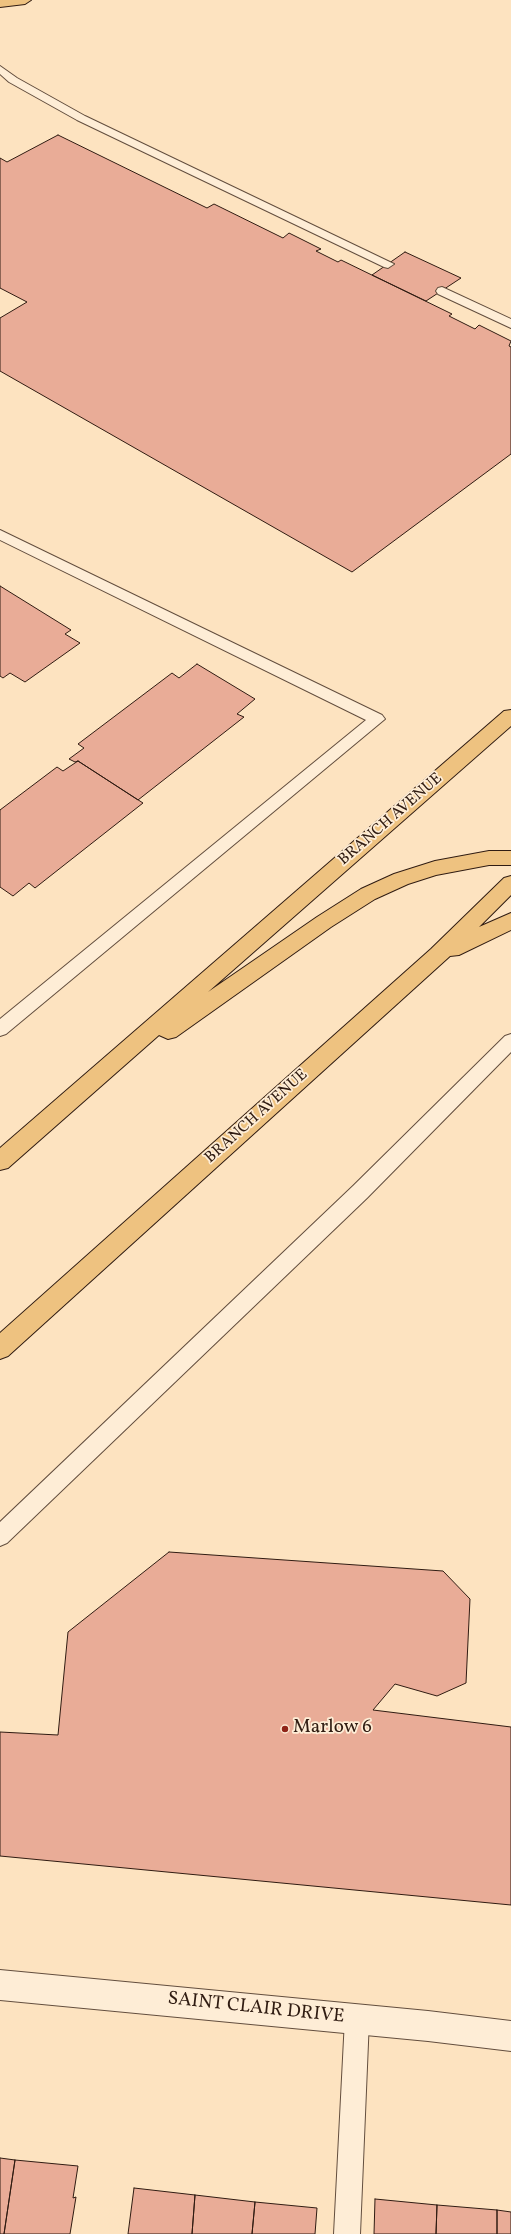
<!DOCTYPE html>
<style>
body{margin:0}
canvas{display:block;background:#fde3c0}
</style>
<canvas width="511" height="2234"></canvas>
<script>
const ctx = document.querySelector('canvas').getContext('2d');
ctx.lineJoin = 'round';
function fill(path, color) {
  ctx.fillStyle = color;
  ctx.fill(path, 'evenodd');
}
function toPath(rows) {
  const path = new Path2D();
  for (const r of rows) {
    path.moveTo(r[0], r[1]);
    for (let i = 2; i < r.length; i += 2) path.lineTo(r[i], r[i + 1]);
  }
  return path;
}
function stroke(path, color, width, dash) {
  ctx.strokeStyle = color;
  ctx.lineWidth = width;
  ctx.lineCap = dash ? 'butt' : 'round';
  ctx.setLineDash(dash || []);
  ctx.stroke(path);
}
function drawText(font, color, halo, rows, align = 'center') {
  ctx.font = font + ' Vollkorn,serif';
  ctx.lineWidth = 3.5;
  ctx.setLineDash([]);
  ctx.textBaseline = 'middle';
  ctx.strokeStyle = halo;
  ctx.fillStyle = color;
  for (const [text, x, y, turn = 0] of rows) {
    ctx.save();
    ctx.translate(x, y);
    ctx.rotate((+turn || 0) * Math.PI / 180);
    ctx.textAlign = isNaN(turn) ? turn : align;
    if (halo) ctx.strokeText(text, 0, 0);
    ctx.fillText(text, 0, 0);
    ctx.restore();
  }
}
const building = toPath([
 [58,135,207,208,214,204,283,238,289,233,321,249,316,251,338,262,341,260,452,314,449,316,475,329,479,325,511,341,509,346,511,347,511,454,352,572,0,371,0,318,27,302,0,288,0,158,7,162,58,135],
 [405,252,461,278,426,301,372,275,405,252],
 [0,586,71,630,65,634,80,643,25,682,10,673,3,678,0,676,0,586],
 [197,664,255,699,237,714,244,717,138,800,78,761,75,762,69,759,84,748,78,744,172,673,179,678,197,664],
 [78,761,143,803,35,888,29,883,13,896,0,887,0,810,57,767,63,771,78,761],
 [169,1552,443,1571,470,1599,466,1683,437,1696,395,1684,373,1710,511,1727,511,1905,0,1856,0,1732,58,1735,68,1632,169,1552],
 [0,2158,15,2160,4,2234,0,2234,0,2158],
 [15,2160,78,2166,73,2198,76,2197,70,2234,4,2234,15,2160],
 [134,2188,195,2195,192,2234,128,2234,134,2188],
 [195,2195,255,2202,252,2234,192,2234,195,2195],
 [375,2199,437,2205,436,2234,374,2234,375,2199],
 [255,2202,317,2208,315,2234,252,2234,255,2202],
 [437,2205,497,2210,497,2234,436,2234,437,2205],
 [497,2210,511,2212,511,2234,497,2234,497,2210]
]);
fill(building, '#e9ac97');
stroke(building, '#301c12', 1);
const lane = toPath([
 [0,66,17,78,85,116,394,264,388,268,384,267,77,120,9,82,0,74,0,66],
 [442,287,511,319,511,328,438,294,436,291,438,288,442,287],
 [0,530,382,715,385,719,6,1034,0,1036,0,1019,366,720,0,540,0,530],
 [511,1034,511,1052,367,1198,7,1543,0,1546,0,1522,353,1186,505,1036,511,1034],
 [357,2007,366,2010,369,2019,360,2234,334,2234,345,2019,348,2010,357,2007]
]);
const street = toPath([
 [0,1970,428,2011,511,2021,511,2051,428,2041,0,2000,0,1970]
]);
const primary = toPath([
 [0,0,31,0,25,4,0,7,0,0]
]);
const highway = toPath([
 [511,710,511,726,208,992,317,917,361,889,394,874,435,861,489,851,511,851,511,865,489,865,436,875,408,884,375,899,331,927,176,1037,168,1039,159,1035,8,1168,0,1170,0,1148,504,711,511,710],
 [511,876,511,895,479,927,511,913,511,930,459,955,450,956,8,1356,0,1359,0,1333,431,949,504,878,511,876]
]);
stroke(lane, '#634e3e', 2);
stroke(street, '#634e3e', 2);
stroke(primary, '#301c12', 2);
stroke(highway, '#301c12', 2);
fill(lane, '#feedd6');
fill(street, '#feedd6');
fill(primary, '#eec280');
fill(highway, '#eec280');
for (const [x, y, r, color] of [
 [285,1729,4,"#8f2418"]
]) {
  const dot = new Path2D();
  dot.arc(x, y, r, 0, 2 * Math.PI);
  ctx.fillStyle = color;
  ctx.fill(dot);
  stroke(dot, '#feedd6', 1.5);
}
drawText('16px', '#301c12', '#feedd6', [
 ["BRANCH AVENUE",391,820,-41],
 ["BRANCH AVENUE",257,1117,-42]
]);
drawText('19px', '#301c12', '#feedd6', [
 ["Marlow 6",293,1729]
], 'left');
drawText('19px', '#301c12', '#feedd6', [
 ["SAINT CLAIR DRIVE",256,2009,6]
]);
</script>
